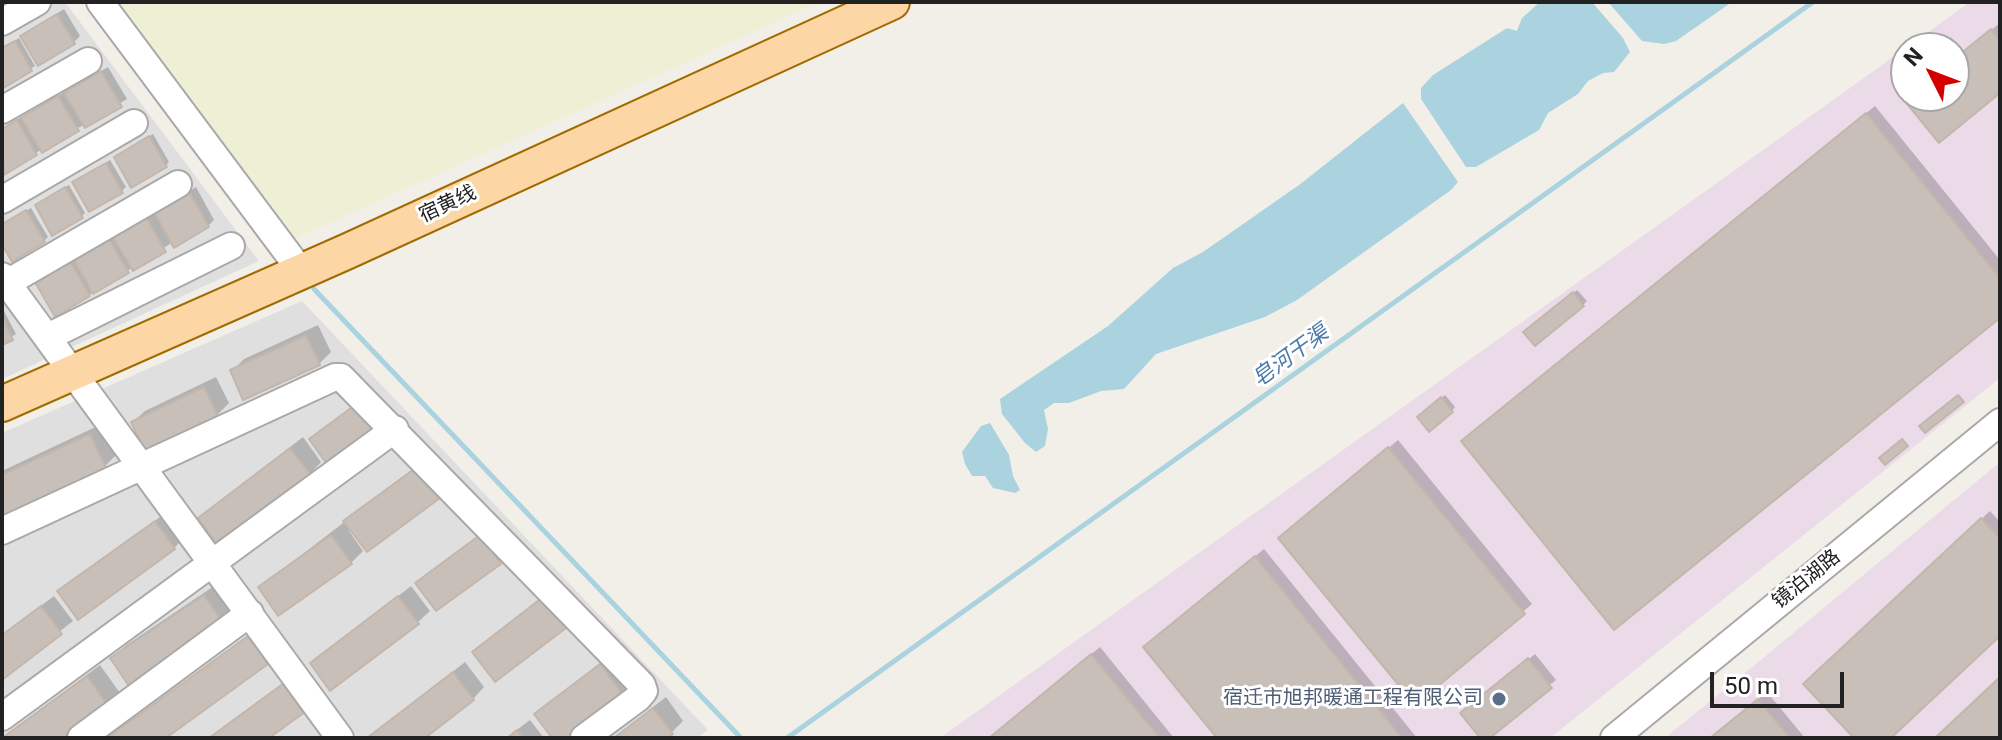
<!DOCTYPE html>
<meta charset="utf-8">
<style>
body{margin:0}
#map{position:relative;width:2002px;height:740px;overflow:hidden;background:#f2efe9;font-family:Roboto,sans-serif}
canvas{display:block}
.frame{position:absolute;inset:0;border:4px solid #222;pointer-events:none}
.north{position:absolute;left:1890px;top:32px;width:80px;height:80px;box-sizing:border-box;background:#fff;border:2px solid #a7a7a7;border-radius:50%;rotate:312deg;font-size:22px;font-weight:700;line-height:32px;text-align:center;color:#222}
.north::after{content:'';display:block;margin:auto;width:28px;height:36px;background:#d40000;clip-path:polygon(50% 0,100% 100%,50% 72%,0 100%)}
.scale{position:absolute;left:1710px;top:672px;width:134px;height:36px;box-sizing:border-box;border:4px solid #222;border-top:0;padding-left:10px;font-size:24px;line-height:28px;white-space:nowrap;color:#222;-webkit-text-stroke:6px #fff;paint-order:stroke}
</style>
<div id="map">
<canvas width="2002" height="740"></canvas>
<div class="frame"></div>
<div class="north">N</div>
<div class="scale">50 m</div>
</div>
<script>
const ctx = document.querySelector('canvas').getContext('2d');
ctx.lineJoin = 'round';
function fill(path, color) {
  ctx.fillStyle = color;
  ctx.fill(path, 'evenodd');
}
function toPath(rows) {
  const path = new Path2D();
  for (const r of rows) {
    path.moveTo(r[0], r[1]);
    for (let i = 2; i < r.length; i += 2) path.lineTo(r[i], r[i + 1]);
  }
  return path;
}
function stroke(path, color, width, dash) {
  ctx.strokeStyle = color;
  ctx.lineWidth = width;
  ctx.lineCap = dash ? 'butt' : 'round';
  ctx.setLineDash(dash || []);
  ctx.stroke(path);
}
function drawText(font, color, halo, rows, align = 'center') {
  ctx.font = font + ' Roboto,"Noto Sans SC",sans-serif';
  ctx.lineWidth = 6;
  ctx.setLineDash([]);
  ctx.textBaseline = 'middle';
  ctx.strokeStyle = halo;
  ctx.fillStyle = color;
  for (const [text, x, y, turn = 0] of rows) {
    ctx.save();
    ctx.translate(x, y);
    ctx.rotate((+turn || 0) * Math.PI / 180);
    ctx.textAlign = isNaN(turn) ? turn : align;
    if (halo) ctx.strokeText(text, 0, 0);
    ctx.fillText(text, 0, 0);
    ctx.restore();
  }
}
fill(toPath([
 [2,2,65,2,259,261,2,379],
 [302,301,708,730,697,738,2,738,2,433]
]), '#e0dfdf');
fill(toPath([
 [1970,2,2000,2,2000,378,1550,738,940,738,1906,48,1906,96,1954,96,1954,48,1906,48],
 [2000,462,2000,738,1665,738,1762,659]
]), '#ebdbe8');
fill(toPath([
 [117,2,820,2,294,239]
]), '#eef0d5');
fill(toPath([
 [1540,2,1592,2,1623,38,1630,52,1614,72,1603,73,1588,81,1578,94,1548,113,1539,130,1476,167,1466,167,1421,99,1421,88,1433,75,1507,28,1517,31,1522,18],
 [1608,2,1732,2,1676,41,1664,44,1642,41],
 [1403,103,1458,182,1451,190,1297,300,1265,317,1156,354,1124,389,1101,391,1069,403,1054,403,1044,410,1048,429,1045,446,1036,452,1025,443,1002,414,1000,399,1108,326,1173,268,1203,252,1299,185],
 [990,423,1009,455,1013,476,1020,490,1015,493,993,488,985,476,972,476,965,464,962,452,981,426]
]), '#aad3df');
fill(toPath([
 [64,9,80,36,74,42,22,36],
 [2000,23,2000,90,1939,140,1911,96,1954,96,1954,60],
 [19,38,35,66,2,86,2,48],
 [108,67,127,99,2,173,2,128],
 [1875,106,2000,260,2000,315,1472,433],
 [153,134,169,162,166,165,120,154],
 [110,160,126,187,122,191,78,179],
 [69,185,85,213,82,216,41,202],
 [196,187,214,220,208,226,173,242,89,295,38,282],
 [31,208,48,237,44,241,2,240,2,225],
 [1577,290,1587,301,1583,305,1530,328],
 [4,311,16,334,2,343,2,312],
 [318,325,331,352,319,364,232,371,244,359],
 [216,377,229,403,217,415,133,422,145,411],
 [1445,395,1455,407,1452,411,1423,413],
 [102,424,117,454,105,466,2,514,2,471],
 [303,437,321,462,310,474,200,518],
 [1398,440,1532,604,1415,702,1289,530],
 [430,456,450,484,438,496,349,531,363,551,351,563,260,587],
 [168,511,186,536,174,548,60,592],
 [1990,511,2000,522,2000,634,1888,738,1856,738,1806,684],
 [493,525,512,550,436,608,418,583],
 [1264,549,1417,738,1220,738,1154,639],
 [217,584,234,610,222,621,113,658,125,646],
 [411,586,430,611,418,622,312,663],
 [556,587,577,614,495,679,474,652],
 [54,596,73,621,2,677,2,635],
 [257,629,275,654,163,738,107,738],
 [1100,647,1174,738,990,738],
 [613,654,635,684,568,738,554,738,536,714],
 [1535,654,1556,680,1482,738,1468,707],
 [465,662,484,687,473,699,421,738,370,738],
 [100,665,120,693,108,705,62,738,2,738],
 [1767,692,1805,738,1711,738],
 [666,697,683,721,672,732,664,738,613,738],
 [530,720,544,738,506,738]
]), '#0003');
stroke(toPath([
 [314,289,741,738],
 [787,738,1813,2]
]), '#aad3df', 5);
const building = toPath([
 [57,14,75,44,38,66,20,36,57,14],
 [1991,29,2000,41,2000,93,1939,143,1904,100,1909,96,1954,96,1954,59,1991,29],
 [15,41,32,71,2,89,2,48,15,41],
 [101,71,122,107,85,128,64,93,101,71],
 [58,96,79,131,42,153,21,118,58,96],
 [1866,113,2000,278,2000,318,1614,630,1461,441,1866,113],
 [17,120,37,155,4,175,2,129,17,120],
 [149,136,167,167,131,188,114,157,149,136],
 [106,163,123,193,89,212,72,182,106,163],
 [65,187,83,218,52,236,35,205,65,187],
 [189,192,209,227,174,248,154,212,189,192],
 [26,210,45,242,12,262,2,244,2,224,26,210],
 [146,217,166,252,133,271,112,236,146,217],
 [109,239,129,273,93,294,74,260,109,239],
 [70,261,90,296,55,317,35,282,70,261],
 [1573,292,1584,306,1535,346,1523,332,1573,292],
 [2,317,13,340,2,345,2,317],
 [306,335,320,365,243,400,230,370,306,335],
 [204,387,218,417,145,451,131,422,204,387],
 [1958,395,1964,402,1925,433,1919,426,1958,395],
 [1441,397,1453,412,1429,432,1417,417,1441,397],
 [355,405,373,428,326,463,309,439,355,405],
 [90,434,106,468,2,516,2,475,90,434],
 [1902,439,1908,446,1885,465,1879,458,1902,439],
 [1388,447,1525,614,1415,705,1278,538,1388,447],
 [290,448,311,475,218,546,198,518,290,448],
 [417,467,440,498,367,552,343,521,417,467],
 [1981,518,2000,538,2000,636,1891,738,1854,738,1803,684,1981,518],
 [155,521,175,549,78,620,57,591,155,521],
 [331,535,352,564,278,616,258,587,331,535],
 [480,535,501,564,436,611,415,583,480,535],
 [1255,556,1402,738,1217,738,1143,647,1255,556],
 [204,595,223,623,129,686,110,658,204,595],
 [398,596,419,624,330,691,310,663,398,596],
 [543,597,566,628,495,682,472,652,543,597],
 [41,606,62,634,2,680,2,635,41,606],
 [248,636,268,664,166,738,107,738,248,636],
 [1091,654,1160,738,989,738,1091,654],
 [1528,658,1552,688,1490,738,1480,738,1460,713,1528,658],
 [600,664,625,698,571,738,552,738,534,714,600,664],
 [453,672,474,700,425,738,367,738,453,672],
 [87,676,109,707,65,738,2,738,87,676],
 [2000,677,2000,738,1935,738,2000,677],
 [284,683,305,712,269,738,209,738,284,683],
 [1758,699,1790,738,1710,738,1758,699],
 [653,708,673,734,668,738,614,738,653,708],
 [517,730,523,738,507,738,517,730]
]);
fill(building, '#c7bfb8');
stroke(building, '#c4b6ab', 2);
const minor = toPath([
 [100,2,301,271],
 [2,22,37,2],
 [2,110,88,61],
 [2,200,134,123],
 [2,276,340,738],
 [7,283,178,184],
 [48,337,231,246],
 [2,531,335,377,341,377,642,685,644,691,638,698,584,738],
 [2,717,395,429],
 [81,738,250,613],
 [1614,738,2000,422]
]);
const major = toPath([
 [2,404,348,251,892,2]
]);
stroke(minor, '#a9a9a9', 30);
stroke(major, '#a06b00', 38);
stroke(minor, '#fff', 26);
stroke(major, '#fcd6a4', 34);
for (const [x, y, r, color] of [
 [1499,699,8,"#5c6f8a"]
]) {
  const dot = new Path2D();
  dot.arc(x, y, r, 0, 2 * Math.PI);
  ctx.fillStyle = color;
  ctx.fill(dot);
  stroke(dot, '#fff', 3);
}
drawText('20px', '#222', '#fff', [
 ["宿黄线",448,205,-25],
 ["镜泊湖路",1807,580,-39]
]);
drawText('20px', '#4e5e75', '#fff', [
 ["宿迁市旭邦暖通工程有限公司",1483,699]
], 'right');
drawText('italic 22px', '#4a7aab', '#fff', [
 ["皂河干渠",1291,357,-36]
]);
</script>
